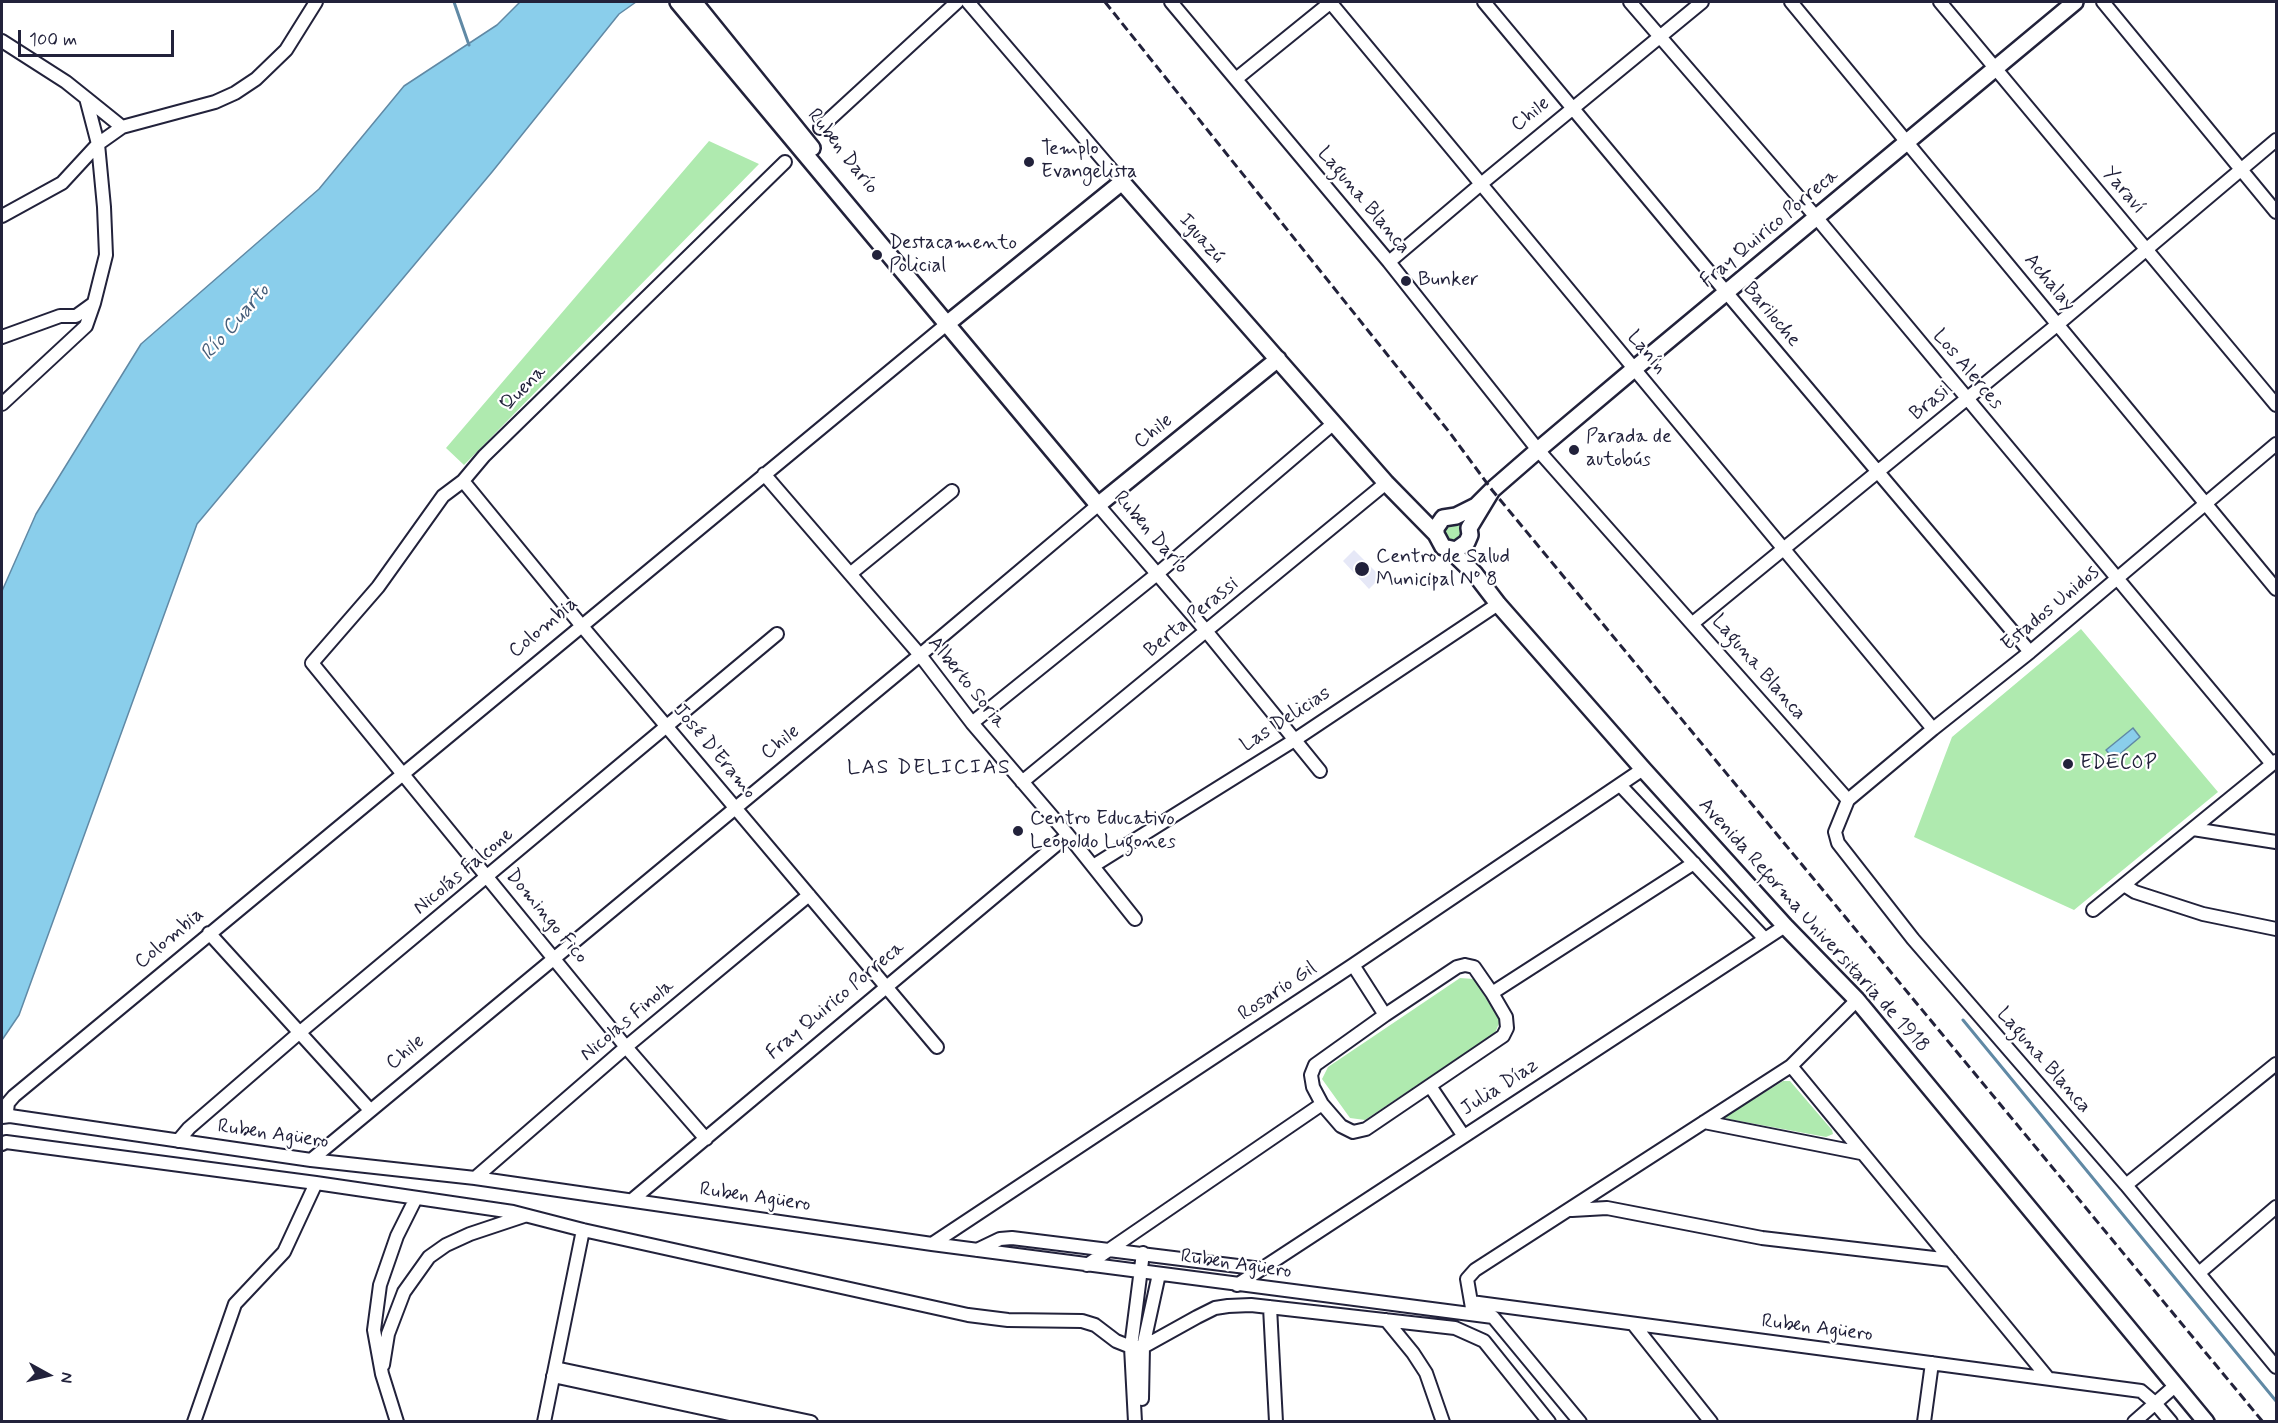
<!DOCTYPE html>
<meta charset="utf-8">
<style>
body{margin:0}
#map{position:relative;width:2278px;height:1423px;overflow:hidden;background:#fff;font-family:Mynerve,sans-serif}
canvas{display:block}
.frame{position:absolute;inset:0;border:3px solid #22223b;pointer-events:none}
.north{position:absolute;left:18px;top:1345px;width:60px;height:60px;-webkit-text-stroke:4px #fff;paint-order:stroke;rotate:98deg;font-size:16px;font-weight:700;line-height:24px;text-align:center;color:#22223b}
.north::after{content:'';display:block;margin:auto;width:21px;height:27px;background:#22223b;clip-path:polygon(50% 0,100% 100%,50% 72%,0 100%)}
.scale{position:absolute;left:18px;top:30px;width:156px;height:27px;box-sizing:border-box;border:3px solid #22223b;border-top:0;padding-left:8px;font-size:18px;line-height:21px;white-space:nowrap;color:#22223b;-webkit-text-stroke:4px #fff;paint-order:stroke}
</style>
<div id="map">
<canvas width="2278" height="1423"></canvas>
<div class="frame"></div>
<div class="north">N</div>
<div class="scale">100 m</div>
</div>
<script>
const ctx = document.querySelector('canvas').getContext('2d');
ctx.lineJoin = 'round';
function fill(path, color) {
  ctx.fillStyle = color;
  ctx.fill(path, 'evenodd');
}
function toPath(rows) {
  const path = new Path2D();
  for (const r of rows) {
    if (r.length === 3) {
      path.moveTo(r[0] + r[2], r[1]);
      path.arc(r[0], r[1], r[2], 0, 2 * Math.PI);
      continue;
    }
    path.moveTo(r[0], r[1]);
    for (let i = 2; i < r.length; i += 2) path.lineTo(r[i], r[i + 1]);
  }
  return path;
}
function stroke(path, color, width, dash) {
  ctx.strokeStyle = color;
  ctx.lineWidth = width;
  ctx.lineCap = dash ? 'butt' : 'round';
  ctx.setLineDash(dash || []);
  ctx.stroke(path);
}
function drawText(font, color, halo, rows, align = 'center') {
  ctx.font = font + ' Mynerve,sans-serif';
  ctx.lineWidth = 4.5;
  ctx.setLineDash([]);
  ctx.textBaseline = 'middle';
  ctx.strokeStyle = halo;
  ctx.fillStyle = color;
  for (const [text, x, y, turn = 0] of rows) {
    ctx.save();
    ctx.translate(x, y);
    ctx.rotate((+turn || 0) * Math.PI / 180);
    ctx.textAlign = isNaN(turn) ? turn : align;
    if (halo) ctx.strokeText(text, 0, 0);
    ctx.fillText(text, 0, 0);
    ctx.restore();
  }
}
fill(toPath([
 [1354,550,1381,577,1369,589,1343,561]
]), '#e6e8f7');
fill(toPath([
 [709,141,759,164,464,465,446,448],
 [1453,533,10],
 [2081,629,2218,792,2074,910,1914,837,1952,737],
 [1460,978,1474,979,1500,1021,1495,1033,1365,1120,1350,1118,1322,1079,1328,1067],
 [1783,1081,1790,1081,1832,1130,1833,1134,1826,1137,1723,1118]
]), '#afeaaf');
const water = toPath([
 [520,2,636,2,619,14,492,172,197,524,19,1015,2,1040,2,591,36,514,141,344,319,189,404,86,497,25,520,2],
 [2133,728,2140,737,2114,759,2106,750,2133,728]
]);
fill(water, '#8aceeb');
stroke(water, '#6089a5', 1.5);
stroke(toPath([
 [454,2,469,45],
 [1963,1020,2276,1401]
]), '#6089a5', 3);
const minor = toPath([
 [968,2,1122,182],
 [1171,2,1389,262,1538,450,1848,800,1835,832,1838,843,1913,939,2126,1185,2276,1367],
 [1330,2,1933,729],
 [1484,2,1726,292,2030,652],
 [1630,2,1816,217,2272,764],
 [1791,2,2276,589],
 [1940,2,2276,405],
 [2103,2,2276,212],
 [2,41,66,82,86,98,98,144,62,183,2,216],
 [1236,79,1331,2],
 [86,98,122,127],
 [820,128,957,2],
 [1389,262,1481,184,1702,2],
 [2,337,60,316,76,316,94,303],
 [2,404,86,326,94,303,106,255,104,207,98,144,122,127,215,102,235,93,256,79,286,50,316,2],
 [764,474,920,655,972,723,1068,835,1135,919],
 [463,481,581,625,937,1047],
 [850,574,952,491],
 [1693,623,2058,324,2276,140],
 [972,723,1157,574,1334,423],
 [1022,782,1386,483],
 [1620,785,1765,939],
 [1848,800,1933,729,2030,652,2276,444],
 [2193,829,2276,842],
 [1093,866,1293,741,1498,604],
 [2124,885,2135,892,2203,914,2276,929],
 [2093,910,2276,761],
 [209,933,370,1110],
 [1353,965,1385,1015],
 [1465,965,1474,967,1492,993,1506,1017,1507,1028,1503,1036,1366,1129,1353,1132,1341,1126,1322,1104,1313,1087,1311,1075,1315,1065,1385,1015,1457,967,1465,965],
 [1492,993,1694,863],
 [1791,1066,2048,1378],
 [1430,1086,1463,1135],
 [10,1116,7,1111,8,1103,14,1096,948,323],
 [2,1117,10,1116,311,1160,475,1178,932,1244,1493,1317,1580,1422],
 [1704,1122,1861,1153],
 [706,1139,626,1047,312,663,378,587,443,496,463,481,484,456,785,162],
 [178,1141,189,1128,299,1033,777,634],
 [2,1144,6,1142,316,1183,513,1212,583,1230,968,1315,1008,1320,1082,1321,1095,1325,1116,1341,1131,1347,1143,1347,1197,1317,1215,1308,1228,1306,1251,1305,1455,1328,1484,1341,1549,1422],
 [311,1160,920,655,1098,505,1207,632,1320,771],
 [475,1178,626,1047,809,895],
 [2126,1185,2276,1064],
 [632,1200,1068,835],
 [1572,1210,1607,1208,1762,1238,1951,1260],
 [932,1244,1353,965,1643,769],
 [977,1250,1000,1239,1012,1238,1262,1269],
 [1087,1265,1322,1104],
 [2199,1273,2276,1207],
 [1237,1285,1785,926],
 [1471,1302,2141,1391,2155,1403,2171,1422],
 [1270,1307,1276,1422],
 [1472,1308,1467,1279,1475,1270,1791,1066,1857,1000],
 [1386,1320,1413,1353,1426,1373,1443,1422],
 [1634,1325,1711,1422],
 [383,1365,388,1334,404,1292,429,1257,446,1245,470,1234,524,1216],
 [555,1368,811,1422],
 [553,1376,767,1422],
 [1142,1399,1143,1347,1159,1274],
 [194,1422,235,1304,284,1252,316,1183],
 [397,1422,382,1374,374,1330,380,1285,397,1236,416,1198],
 [544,1422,583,1230],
 [1135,1422,1131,1347,1143,1253],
 [1924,1422,1932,1363],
 [2134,1422,2176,1385]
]);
const major = toPath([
 [678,2,1098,505,1278,359],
 [694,2,812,148],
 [948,323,1122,182,1386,483,1436,534],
 [1492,490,1469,528,1470,535,1467,542,1456,550,1443,547,1436,534,1436,528,1443,518,1456,516,1476,506,1492,490,1538,450,1634,369,2075,2],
 [1449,549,1475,574,1498,604,1643,769,1785,926,1857,1000,2206,1422]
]);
stroke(minor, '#22223b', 16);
stroke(major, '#22223b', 20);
stroke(minor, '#fff', 12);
stroke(major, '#fff', 15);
stroke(toPath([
 [1105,2,1450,433,1492,490,2263,1422]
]), '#22223b', 3, [9, 4.5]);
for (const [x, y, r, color] of [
 [1029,162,6,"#22223b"],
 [877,255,6,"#22223b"],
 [1406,281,6,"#22223b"],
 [1574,450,6,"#22223b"],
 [1362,569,8,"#22223b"],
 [2068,764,6,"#22223b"],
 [1018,831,6,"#22223b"]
]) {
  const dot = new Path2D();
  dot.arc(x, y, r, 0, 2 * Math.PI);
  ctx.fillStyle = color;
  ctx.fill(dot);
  stroke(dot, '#fff', 2);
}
drawText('20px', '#22223b', '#fff', [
 ["Chile",1531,115,-39],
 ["Ruben Darío",842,152,52],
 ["Yaraví",2123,191,50],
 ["Laguna Blanca",1363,201,50],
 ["Fray Quirico Porreca",1770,229,-40],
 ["Iguazú",1201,239,49],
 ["Achalay",2049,283,50],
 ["Bariloche",1771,315,50],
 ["Lanín",1646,353,50],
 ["Los Alerces",1967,370,50],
 ["Quena",524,389,-45],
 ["Brasil",1932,402,-39],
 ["Chile",1154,432,-39],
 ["Ruben Darío",1150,533,49],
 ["Estados Unidos",2051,609,-40],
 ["Berta Perassi",1192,618,-39],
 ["Colombia",544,628,-40],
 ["Laguna Blanca",1758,668,49],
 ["Alberto Soria",966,683,51],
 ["Las Delicias",1286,720,-33],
 ["Chile",781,743,-39],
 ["José D'Eramo",714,752,50],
 ["Nicolás Falcone",464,872,-40],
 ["Domingo Fico",546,917,50],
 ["Avenida Reforma Universitaria de 1918",1813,926,48],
 ["Colombia",170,939,-40],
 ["Rosario Gil",1278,992,-34],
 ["Fray Quirico Porreca",836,1001,-40],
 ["Nicolas Finola",628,1021,-40],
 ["Chile",406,1053,-40],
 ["Laguna Blanca",2043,1061,49],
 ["Julia Díaz",1500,1088,-33],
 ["Ruben Agüero",273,1135,8],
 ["Ruben Agüero",755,1198,8],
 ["Ruben Agüero",1236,1265,8],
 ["Ruben Agüero",1817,1329,7]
]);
drawText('20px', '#22223b', '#fff', [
 ["Templo",1041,150],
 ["Evangelista",1041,173],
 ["Destacamento",889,244],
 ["Policial",889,267],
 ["Bunker",1418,281],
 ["Parada de",1586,438],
 ["autobús",1586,461],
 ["Centro de Salud",1376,558],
 ["Municipal Nº 8",1376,581],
 ["EDECOP",2080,764],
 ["Centro Educativo",1030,820],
 ["Leopoldo Lugones",1030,843]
], 'left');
drawText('italic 21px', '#465e79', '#fff', [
 ["Río Cuarto",236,323,-49]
]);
ctx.letterSpacing = '1.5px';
drawText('21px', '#22223b', '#fff', [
 ["LAS DELICIAS",929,769]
]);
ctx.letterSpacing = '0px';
</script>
